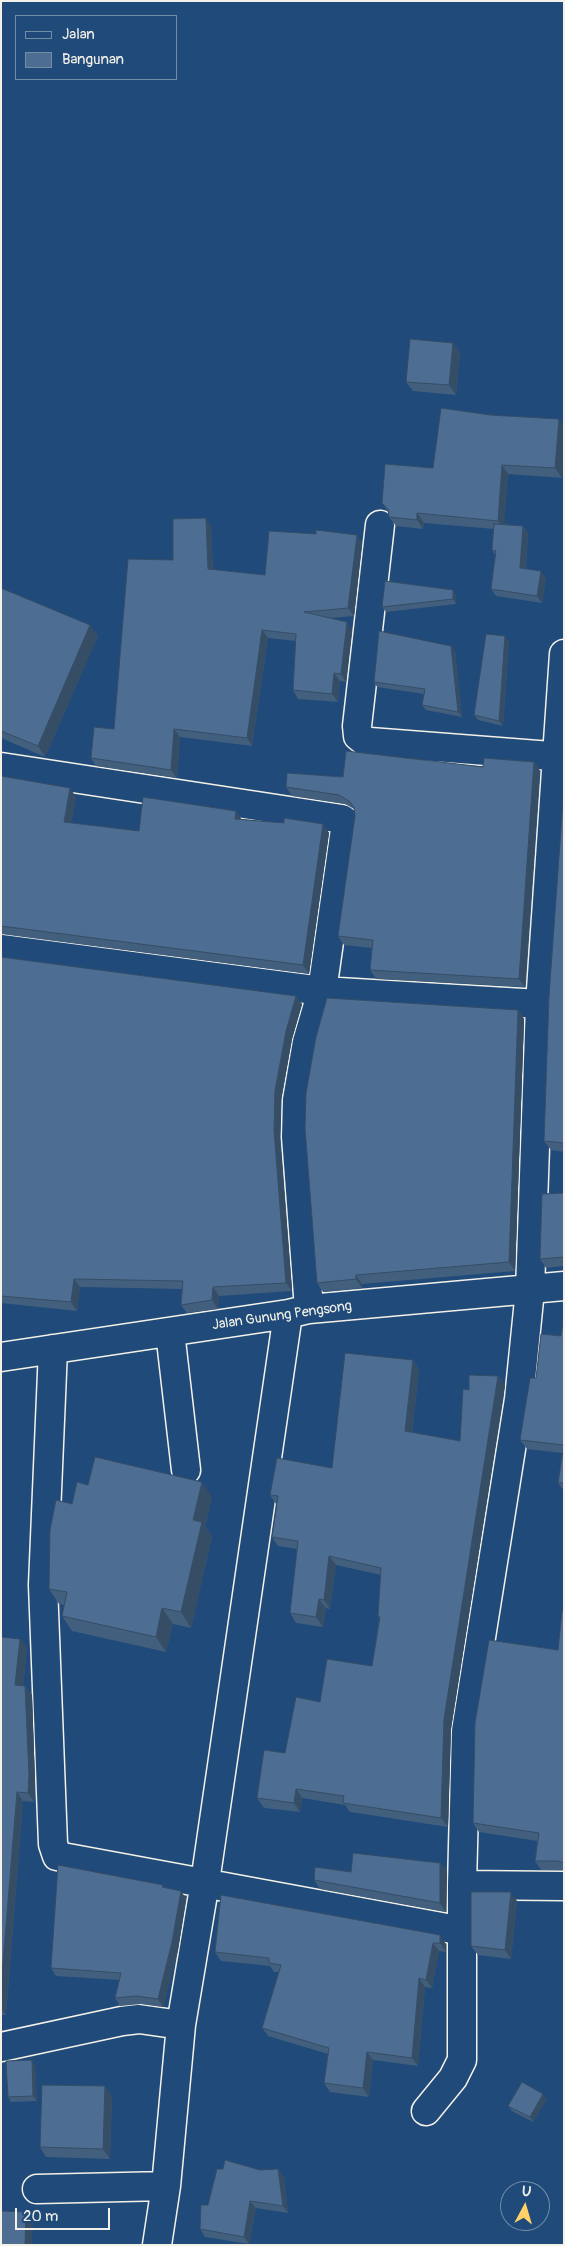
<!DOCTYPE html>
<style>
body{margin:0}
#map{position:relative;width:565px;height:2246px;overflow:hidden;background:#1f4a7a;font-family:Pangolin,sans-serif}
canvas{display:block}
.frame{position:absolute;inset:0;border:2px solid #f4f1e8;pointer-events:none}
.legend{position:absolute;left:15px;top:15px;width:162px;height:65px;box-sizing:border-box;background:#1f4a7a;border:1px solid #748da6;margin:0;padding:6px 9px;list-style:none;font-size:15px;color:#f4f1e8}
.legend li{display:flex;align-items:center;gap:10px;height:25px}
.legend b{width:25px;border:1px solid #748da6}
.north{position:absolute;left:500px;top:2181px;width:50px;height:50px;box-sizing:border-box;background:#1f4a7a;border:1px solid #748da6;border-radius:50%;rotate:6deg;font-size:14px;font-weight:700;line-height:20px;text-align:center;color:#f4f1e8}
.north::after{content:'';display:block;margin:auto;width:18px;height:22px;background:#ffd166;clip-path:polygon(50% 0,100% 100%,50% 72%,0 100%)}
.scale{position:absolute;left:15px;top:2208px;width:95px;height:22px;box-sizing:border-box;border:2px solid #f4f1e8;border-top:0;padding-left:6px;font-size:15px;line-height:18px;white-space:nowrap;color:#f4f1e8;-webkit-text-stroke:4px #1f4a7a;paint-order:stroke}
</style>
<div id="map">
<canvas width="565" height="2246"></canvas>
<div class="frame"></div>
<ul class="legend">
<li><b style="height:6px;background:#1f4a7a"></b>Jalan</li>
<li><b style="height:14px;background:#4d6e92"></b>Bangunan</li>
</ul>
<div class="north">U</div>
<div class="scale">20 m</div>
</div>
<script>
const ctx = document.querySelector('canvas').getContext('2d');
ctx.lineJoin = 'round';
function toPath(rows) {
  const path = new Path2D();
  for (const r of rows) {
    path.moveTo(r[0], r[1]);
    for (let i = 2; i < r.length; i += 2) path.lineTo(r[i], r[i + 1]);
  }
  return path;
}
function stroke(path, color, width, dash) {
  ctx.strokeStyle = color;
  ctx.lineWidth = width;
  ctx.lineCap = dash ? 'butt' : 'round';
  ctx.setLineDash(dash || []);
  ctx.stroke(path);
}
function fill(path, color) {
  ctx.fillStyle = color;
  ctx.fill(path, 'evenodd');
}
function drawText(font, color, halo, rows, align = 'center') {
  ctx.font = font + ' Pangolin,sans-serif';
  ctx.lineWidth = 4;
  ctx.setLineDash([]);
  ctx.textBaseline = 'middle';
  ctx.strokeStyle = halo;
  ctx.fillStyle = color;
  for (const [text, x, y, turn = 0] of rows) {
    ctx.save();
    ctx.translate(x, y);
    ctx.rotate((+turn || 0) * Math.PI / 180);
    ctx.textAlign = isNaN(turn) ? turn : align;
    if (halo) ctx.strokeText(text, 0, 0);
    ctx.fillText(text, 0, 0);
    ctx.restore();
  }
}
const minor = toPath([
 [380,525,357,726,358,736,363,740,370,742,564,757],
 [564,654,540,1004,530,1290,519,1399,466,1731,462,1885,564,1886],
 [1,767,342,819,346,822,322,991,307,1042,297,1100,296,1137,309,1309],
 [1,949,322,991,540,1004],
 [170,1332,186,1470],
 [53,1349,43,1585,53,1844,57,1856,463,1931],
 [1,1357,288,1314,309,1309,564,1286],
 [1,2047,122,2021,139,2019,181,2025],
 [426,2111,453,2078,462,2060,462,1885],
 [37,2189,166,2186],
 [157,2245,166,2186,181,2025,205,1882,288,1314]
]);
stroke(minor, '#f4f1e8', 31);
stroke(minor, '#1f4a7a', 28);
fill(toPath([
 [453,343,460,353,456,395,413,391,406,382],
 [564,426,564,446,562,478,508,474,504,524,523,526,528,533,526,568,546,578,542,603,496,596,491,589,495,555,492,550,494,529,424,523,423,529,396,526,389,517,388,512,382,503,433,468],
 [211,526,213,570,265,575,362,543,354,616,331,618,352,630,346,682,340,681,338,702,298,699,293,690,296,641,268,638,252,746,180,737,177,778,96,766,91,758,114,729,173,560],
 [1,588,98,636,45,757,1,738],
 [456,595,456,604,386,612,382,607],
 [509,641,503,726,478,720,474,715],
 [451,646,455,651,462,717,426,710,422,705,424,694,377,687,374,682],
 [534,762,540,771,525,987,376,979,370,970,372,948,344,945,338,936,355,816,354,809,345,804,292,796,286,787,343,777],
 [1,776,76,797,71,823,139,831,241,819,284,823,323,824,329,833,309,974,1,934],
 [564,787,564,1152,551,1150,544,1141],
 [1,957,302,1004,292,1039,281,1100,280,1138,292,1291,219,1296,218,1309,187,1313,181,1305,182,1289,80,1287,77,1311,1,1303],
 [518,1010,524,1019,515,1271,362,1284,362,1288,323,1292,317,1283],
 [564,1193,564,1266,546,1268,540,1259],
 [564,1314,564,1491,558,1483,562,1453,527,1449,520,1440,536,1378,561,1336],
 [413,1360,419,1370,412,1433,460,1441,469,1390,498,1376,505,1385,451,1729,448,1827,350,1812,345,1805,302,1798,300,1812,264,1808,257,1798,285,1753,320,1702,372,1666,379,1619,378,1616,381,1575,336,1565,330,1609,326,1608,323,1627,296,1623,290,1613,297,1549,278,1546,272,1537,277,1504,276,1504,270,1495,332,1468],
 [88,1485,212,1497,205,1527,212,1537,191,1628,173,1624,166,1652,72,1631,62,1616,64,1605,59,1604,49,1589,72,1504],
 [564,1611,564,1870,541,1870,535,1861,537,1841,479,1832,473,1823,558,1650],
 [1,1637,20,1639,27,1648,23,1686,25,1686,32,1695,35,1784,34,1802,23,1801,6,2015,2,2015,2,2031,1,2031],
 [440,1863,447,1872,446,1912,320,1889,314,1880,351,1872],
 [165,1888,181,1891,186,1899,178,1950,163,2007,141,2004,120,2006,115,1998,119,1980,56,1976,51,1968],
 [221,1895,446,1944,446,1952,439,1951,432,1988,425,1987,418,2066,373,2060,369,2097,330,2092,324,2083,328,2054,268,2036,262,2028,279,1972,274,1972,270,1966,221,1961,215,1952],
 [517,1901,511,1959,478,1955,471,1946],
 [35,2065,37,2101,11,2102,8,2097],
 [112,2096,110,2159,46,2157,40,2147],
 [547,2099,533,2122,512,2111,508,2106],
 [278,2169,284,2177,288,2213,256,2208,249,2244,205,2237,200,2229,208,2205,260,2170]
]), '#425f7e');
fill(toPath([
 [453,343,460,353,456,395,449,385],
 [559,419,564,426,564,446,562,478,555,468],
 [502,465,508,474,504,530,498,521],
 [417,513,424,523,423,529,417,520],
 [206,518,211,526,213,577,208,569],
 [523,526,528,533,525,575,520,568],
 [357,535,362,543,354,616,348,608],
 [541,571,546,578,542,603,537,596],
 [453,590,456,595,456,604,453,599],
 [347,622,352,630,346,682,341,674],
 [90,625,98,636,45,757,38,746],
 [262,630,268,638,252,746,247,738],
 [505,636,509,641,503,726,499,721],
 [451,646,455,651,462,717,458,712],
 [334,673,340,681,338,702,332,694],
 [174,729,180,737,177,778,171,770],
 [534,762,540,771,525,987,519,979],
 [70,788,76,797,70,830,64,822],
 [236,811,242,820,235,819],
 [323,824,329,833,309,974,303,965],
 [296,996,302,1004,292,1039,281,1100,280,1138,292,1291,286,1283,274,1130,275,1091,286,1031],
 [518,1010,524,1019,515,1271,509,1262],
 [356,1275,362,1284,362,1288,356,1279],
 [74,1279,80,1287,77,1311,71,1302],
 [213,1287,219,1296,218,1309,212,1300],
 [413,1360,419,1370,411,1441,405,1431],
 [498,1376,505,1385,451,1729,448,1827,441,1818,444,1719],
 [202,1482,212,1497,205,1527,212,1537,191,1628,181,1612,193,1520],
 [329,1556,336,1565,330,1609,324,1600],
 [319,1599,326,1608,323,1627,316,1617],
 [162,1608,173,1624,166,1652,156,1637],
 [20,1639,27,1648,22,1694,15,1685],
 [25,1686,32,1695,35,1784,34,1802,28,1793],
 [296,1789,302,1798,300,1812,294,1803],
 [17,1792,23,1801,6,2015,1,2009,1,1986],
 [440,1863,447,1872,446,1912,440,1903],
 [181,1891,186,1899,178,1950,163,2007,158,1999],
 [511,1892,517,1901,511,1959,505,1950],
 [440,1935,446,1944,446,1952,440,1943],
 [433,1943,439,1951,432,1988,426,1980],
 [419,1978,425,1987,418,2066,412,2058],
 [1,2014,2,2015,2,2031,1,2029],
 [367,2052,373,2060,369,2097,363,2088],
 [32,2060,35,2065,37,2101,33,2096],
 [105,2086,112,2096,110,2159,103,2149],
 [543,2094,547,2099,533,2122,530,2117],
 [278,2169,284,2177,288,2213,283,2206],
 [250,2201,256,2208,249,2244,244,2237],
 [26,2212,33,2222,32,2245,25,2245]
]), '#364d66');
const building = toPath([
 [410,339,453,343,449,385,406,382,410,339],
 [441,408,490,415,559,419,555,468,502,465,498,521,417,513,417,520,389,517,388,509,382,503,385,464,433,468,441,408],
 [206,518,208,569,265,575,269,531,316,534,316,530,357,535,348,608,304,612,347,622,341,674,334,673,332,694,293,690,296,634,262,630,247,738,174,729,171,770,91,758,94,727,114,729,128,559,173,560,173,519,206,518],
 [494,524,523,526,520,568,541,571,537,596,491,589,496,551,492,550,494,524],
 [385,581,453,590,453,599,382,607,385,581],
 [1,588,90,625,38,746,1,731,1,588],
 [379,631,451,646,458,712,422,705,425,689,374,682,379,631],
 [486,634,505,636,499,721,474,715,486,634],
 [346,751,483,767,484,758,534,762,519,979,370,970,373,940,338,936,355,816,354,807,349,801,339,795,286,787,287,773,343,777,346,751],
 [1,776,70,788,64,822,139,831,143,797,236,811,235,819,284,823,284,818,323,824,303,965,1,926,1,776],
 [564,787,564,1143,544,1141,549,996,564,787],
 [1,957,296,996,286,1031,275,1091,274,1130,286,1283,213,1287,212,1300,181,1305,183,1281,74,1279,71,1302,1,1296,1,957],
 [327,998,518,1010,509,1262,356,1275,356,1279,317,1283,305,1128,306,1093,316,1037,327,998],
 [564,1193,564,1257,540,1259,542,1194,564,1193],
 [564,1314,564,1445,520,1440,530,1378,536,1378,541,1334,561,1336,564,1314],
 [345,1353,413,1360,405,1431,460,1441,463,1389,469,1390,469,1375,498,1376,444,1719,441,1818,343,1803,344,1796,296,1789,294,1803,257,1798,264,1750,285,1753,296,1697,320,1702,327,1659,372,1666,380,1617,378,1616,381,1568,329,1556,324,1600,319,1599,316,1617,290,1613,298,1541,272,1537,278,1496,270,1495,277,1458,332,1468,345,1353],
 [564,1445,564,1483,558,1483,564,1445],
 [95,1457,202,1482,193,1520,202,1522,181,1612,162,1608,156,1637,62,1616,67,1592,49,1589,50,1530,56,1500,72,1504,77,1482,88,1485,95,1457],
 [562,1611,564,1611,564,1863,558,1861,535,1861,539,1833,473,1823,475,1723,489,1640,558,1650,562,1611],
 [1,1637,20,1639,15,1685,25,1686,29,1775,28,1793,17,1792,1,1986,1,1637],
 [353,1853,440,1863,440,1903,314,1880,315,1867,351,1872,353,1853],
 [58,1865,163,1885,162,1887,181,1891,172,1942,158,1999,136,1996,115,1998,121,1973,51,1968,58,1865],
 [471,1892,511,1892,505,1950,471,1946,471,1892],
 [221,1895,440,1935,440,1943,433,1943,426,1980,419,1978,412,2058,367,2052,363,2088,324,2083,329,2048,262,2028,281,1965,269,1963,269,1958,215,1952,221,1895],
 [32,2060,33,2096,8,2097,6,2061,32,2060],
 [522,2082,543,2094,530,2117,508,2106,522,2082],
 [42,2085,105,2086,103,2149,40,2147,42,2085],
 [225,2160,260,2170,278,2169,283,2206,250,2201,244,2237,200,2229,201,2205,208,2205,217,2169,223,2169,225,2160],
 [1,2211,26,2212,25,2245,1,2245,1,2211]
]);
fill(building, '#4d6e92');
stroke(building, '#364d66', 1);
drawText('14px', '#f4f1e8', '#1f4a7a', [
 ["Jalan Gunung Pengsong",282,1316,-8]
]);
</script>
